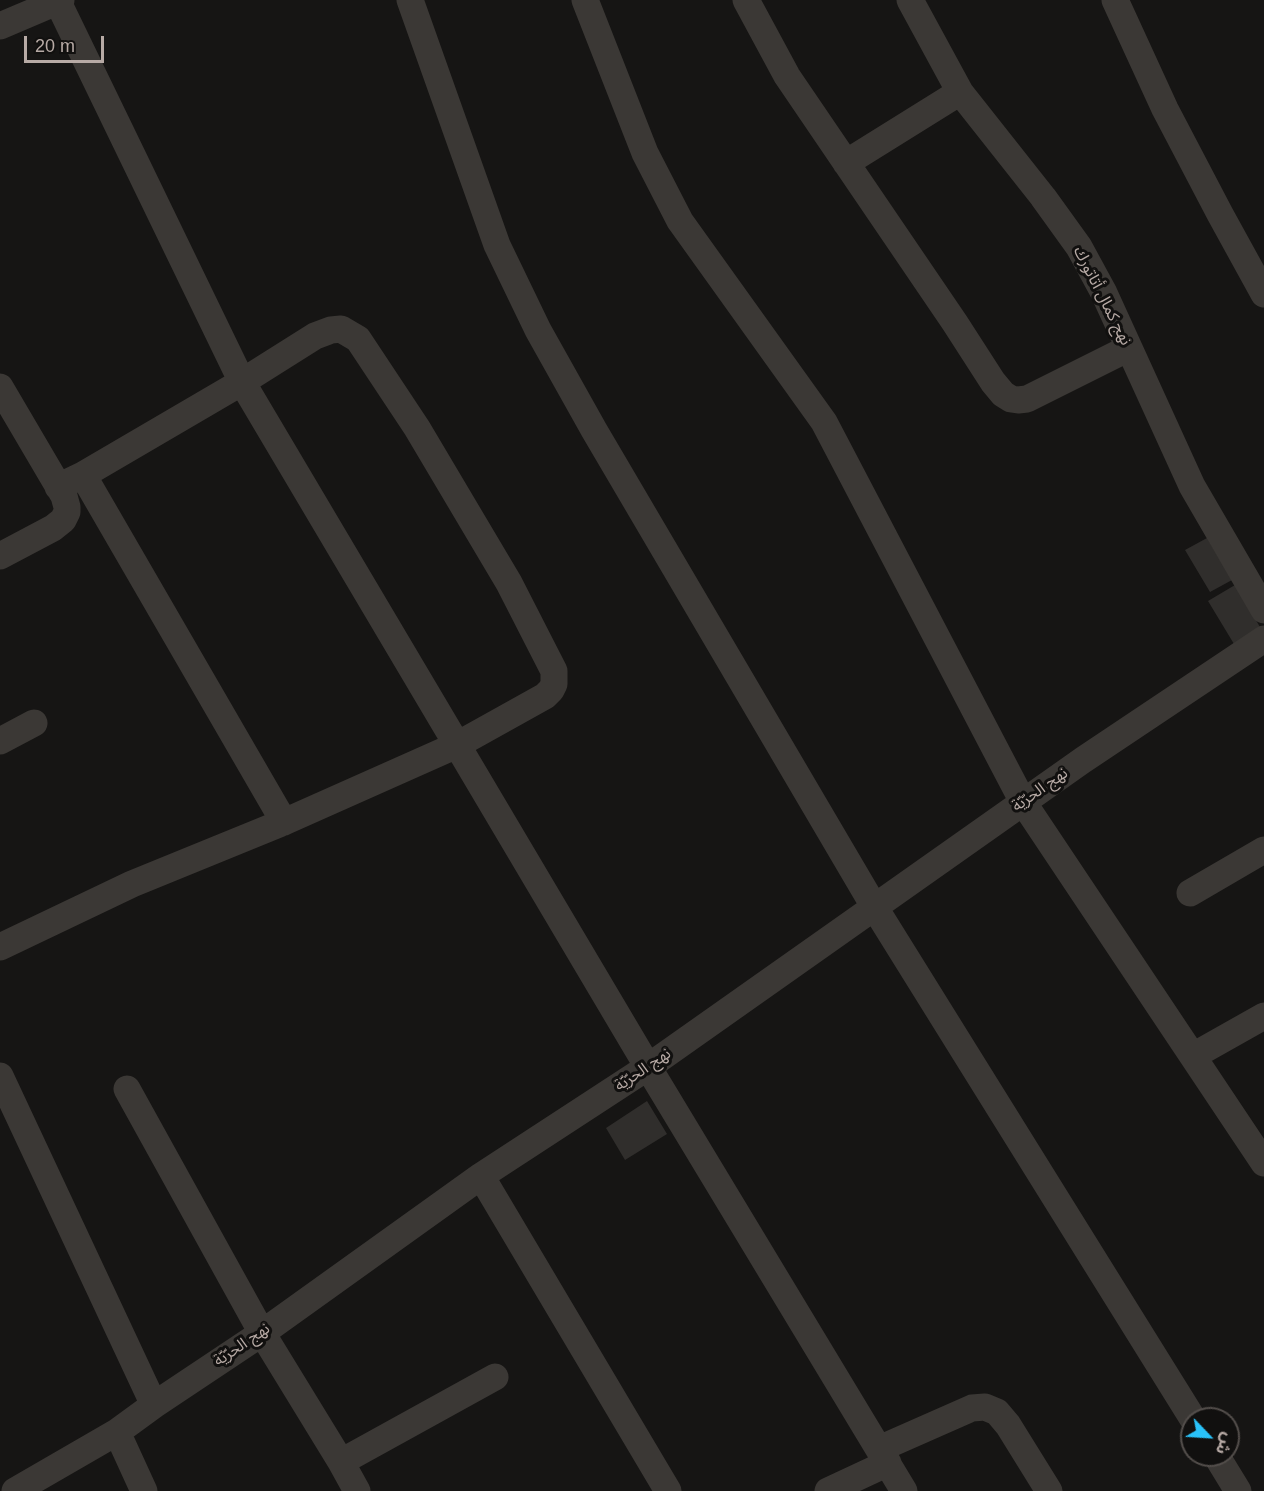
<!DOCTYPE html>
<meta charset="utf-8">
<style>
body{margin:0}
#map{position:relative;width:1264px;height:1491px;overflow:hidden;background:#161514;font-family:Helvetica,"Noto Sans Arabic",sans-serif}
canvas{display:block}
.north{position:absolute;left:1180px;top:1407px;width:60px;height:60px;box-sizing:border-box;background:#11100f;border:2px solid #534e4b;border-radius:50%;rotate:115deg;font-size:16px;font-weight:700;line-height:24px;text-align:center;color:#b7aaa5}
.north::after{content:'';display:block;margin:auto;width:21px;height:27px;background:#29c2f9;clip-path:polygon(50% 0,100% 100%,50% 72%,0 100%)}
.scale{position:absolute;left:24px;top:36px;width:80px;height:27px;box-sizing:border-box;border:3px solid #b7aaa5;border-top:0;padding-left:8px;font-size:18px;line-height:21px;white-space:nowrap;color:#b7aaa5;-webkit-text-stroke:4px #11100f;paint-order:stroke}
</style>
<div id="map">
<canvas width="1264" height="1491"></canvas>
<div class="north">ش</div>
<div class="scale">20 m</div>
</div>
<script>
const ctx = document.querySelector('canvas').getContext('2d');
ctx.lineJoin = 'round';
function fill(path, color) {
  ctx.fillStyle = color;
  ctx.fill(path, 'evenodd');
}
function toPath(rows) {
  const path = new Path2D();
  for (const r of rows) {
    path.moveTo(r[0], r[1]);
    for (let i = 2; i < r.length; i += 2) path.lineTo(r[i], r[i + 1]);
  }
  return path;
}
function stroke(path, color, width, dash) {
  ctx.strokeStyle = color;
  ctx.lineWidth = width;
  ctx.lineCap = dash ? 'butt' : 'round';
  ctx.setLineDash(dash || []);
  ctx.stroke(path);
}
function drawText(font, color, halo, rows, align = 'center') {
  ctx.font = font + ' Helvetica,"Noto Sans Arabic",sans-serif';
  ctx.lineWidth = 6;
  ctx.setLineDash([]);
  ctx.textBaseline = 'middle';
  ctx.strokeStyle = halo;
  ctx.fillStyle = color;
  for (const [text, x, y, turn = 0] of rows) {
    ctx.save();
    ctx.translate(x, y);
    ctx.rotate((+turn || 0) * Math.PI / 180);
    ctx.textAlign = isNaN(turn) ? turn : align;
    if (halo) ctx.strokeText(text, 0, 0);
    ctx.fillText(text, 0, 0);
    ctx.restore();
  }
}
fill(toPath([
 [1207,538,1232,580,1210,592,1185,550],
 [1235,585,1260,627,1234,644,1208,601],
 [647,1101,667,1134,625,1160,606,1128]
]), '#302e2c');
stroke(toPath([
 [57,0,242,382,648,1067,904,1491],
 [410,0,497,245,538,330,594,430,875,908,1193,1419],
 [585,0,645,153,680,221,824,422,1023,802,1264,1163],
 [746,0,787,76,955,323,993,382,1003,394,1011,399,1018,400,1027,399,1129,348],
 [910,0,960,92,1043,197,1079,247,1104,293,1192,486,1264,610],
 [1115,0,1165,109,1220,214,1264,294],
 [0,26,61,0],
 [846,163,960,92],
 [0,387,64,496,67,507,67,512,63,520,53,528,0,556],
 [83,475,284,822],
 [0,741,34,723],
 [1190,893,1264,850],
 [0,947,132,884,284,822,457,745,545,696,551,690,554,684,554,671,509,583,417,428,358,339,341,329,331,330,315,336,242,382,83,475,58,487],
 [1193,1056,1264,1016],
 [0,1076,154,1405],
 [127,1089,262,1333,341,1462,357,1491],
 [481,1176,668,1491],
 [117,1432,144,1491],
 [879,1449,972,1408,985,1407,997,1412,1008,1425,1049,1491],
 [1216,1455,1238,1491],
 [341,1462,495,1377],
 [15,1491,117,1432,154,1405,262,1333,481,1176,648,1067,1083,760,1264,639],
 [828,1491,888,1463]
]), '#3b3835', 27);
drawText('16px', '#b7aaa5', '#11100f', [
 ["نهج كمال أتاتورك",1102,296,63],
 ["نهج الحرّيّة",1040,790,-35],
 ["نهج الحرّيّة",643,1070,-34],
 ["نهج الحرّيّة",242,1345,-34]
]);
</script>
